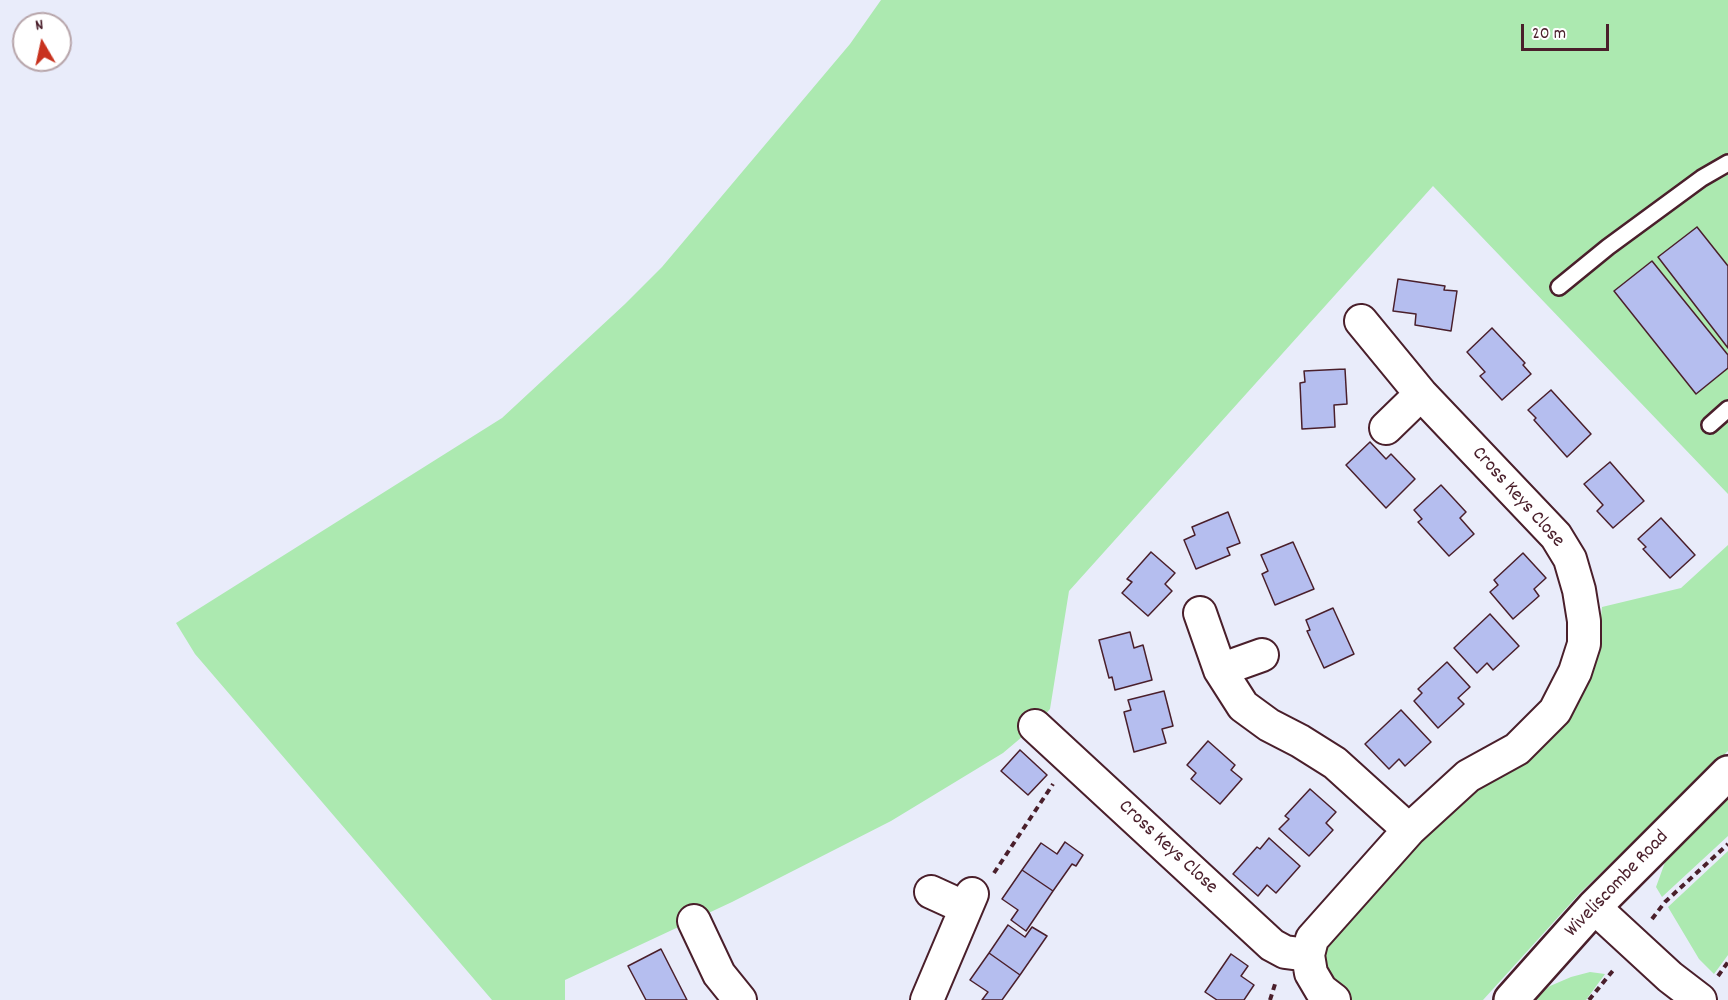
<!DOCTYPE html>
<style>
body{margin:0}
#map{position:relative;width:1728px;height:1000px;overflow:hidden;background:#e9ecfa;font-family:Dekko,sans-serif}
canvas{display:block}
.north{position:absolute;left:12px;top:12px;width:60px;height:60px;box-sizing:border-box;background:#fff;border:2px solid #b7a5aa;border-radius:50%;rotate:351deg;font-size:16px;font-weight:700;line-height:24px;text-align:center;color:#4a1f2b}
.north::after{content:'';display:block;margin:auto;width:21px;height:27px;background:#c8321e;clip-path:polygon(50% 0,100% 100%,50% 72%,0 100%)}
.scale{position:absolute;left:1521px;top:24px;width:88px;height:27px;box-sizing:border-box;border:3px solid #4a1f2b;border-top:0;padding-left:8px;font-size:18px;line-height:21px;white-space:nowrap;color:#4a1f2b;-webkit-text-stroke:4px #fff;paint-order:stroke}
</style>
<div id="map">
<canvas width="1728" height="1000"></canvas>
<div class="north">N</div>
<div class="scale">20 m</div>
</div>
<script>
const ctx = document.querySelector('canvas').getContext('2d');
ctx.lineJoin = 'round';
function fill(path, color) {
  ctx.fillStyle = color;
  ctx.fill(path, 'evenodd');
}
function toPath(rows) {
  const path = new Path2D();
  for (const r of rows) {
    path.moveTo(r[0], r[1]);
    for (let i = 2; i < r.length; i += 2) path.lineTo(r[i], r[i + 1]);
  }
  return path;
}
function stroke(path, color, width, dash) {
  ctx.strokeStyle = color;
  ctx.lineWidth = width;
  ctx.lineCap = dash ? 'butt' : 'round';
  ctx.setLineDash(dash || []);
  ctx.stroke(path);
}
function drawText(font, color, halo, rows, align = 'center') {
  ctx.font = font + ' Dekko,sans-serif';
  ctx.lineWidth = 4.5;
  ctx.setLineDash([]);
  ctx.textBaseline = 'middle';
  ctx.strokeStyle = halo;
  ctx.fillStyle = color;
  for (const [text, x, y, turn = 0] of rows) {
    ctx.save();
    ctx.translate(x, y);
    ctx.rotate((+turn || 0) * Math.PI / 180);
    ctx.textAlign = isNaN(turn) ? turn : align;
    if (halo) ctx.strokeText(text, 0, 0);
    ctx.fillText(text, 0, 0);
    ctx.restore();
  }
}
fill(toPath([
 [881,0,1728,0,1728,266,1697,227,1658,257,1728,348,1728,355,1652,261,1614,292,1696,394,1728,368,1728,494,1433,186,1069,591,1050,709,1035,726,1003,753,891,821,732,902,565,980,565,1000,492,1000,195,654,176,623,502,418,625,304,662,267,850,44],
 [1728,545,1728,751,1580,893,1483,1000,1349,1000,1327,974,1324,962,1326,942,1598,645,1602,607,1681,588],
 [1728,791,1728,836,1662,897,1656,887,1668,854],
 [1728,851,1728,955,1714,974,1699,959,1668,907],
 [1590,972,1605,974,1586,1000,1533,1000,1550,986,1571,977]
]), '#ace9b0');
const building = toPath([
 [1697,227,1728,266,1728,348,1658,257,1697,227],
 [1652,261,1728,355,1728,368,1696,394,1614,291,1652,261],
 [1398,279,1445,286,1444,290,1457,291,1451,331,1415,325,1416,314,1393,311,1398,279],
 [1492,328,1525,363,1523,365,1531,374,1502,400,1480,376,1485,372,1467,352,1492,328],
 [1345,369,1347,404,1334,405,1335,427,1302,429,1300,383,1305,382,1304,371,1345,369],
 [1551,390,1591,434,1567,457,1534,420,1536,418,1528,410,1551,390],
 [1370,442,1386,459,1391,454,1415,479,1386,508,1346,465,1370,442],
 [1610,462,1644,501,1613,528,1597,511,1603,505,1584,484,1610,462],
 [1441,485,1466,512,1460,518,1474,534,1449,556,1418,522,1422,519,1414,510,1441,485],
 [1228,512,1240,543,1227,548,1230,555,1196,569,1184,540,1195,535,1192,527,1228,512],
 [1661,518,1695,555,1670,578,1643,549,1646,547,1638,539,1661,518],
 [1293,542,1314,589,1275,605,1262,574,1268,571,1261,555,1293,542],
 [1151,552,1175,573,1165,584,1172,591,1148,616,1122,593,1132,582,1127,579,1151,552],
 [1523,553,1546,578,1534,589,1539,596,1513,619,1490,592,1498,585,1494,580,1523,553],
 [1333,608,1354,654,1324,668,1307,631,1310,630,1306,620,1333,608],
 [1490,614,1519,646,1493,670,1487,663,1477,673,1454,648,1490,614],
 [1130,632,1134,648,1143,645,1152,680,1115,690,1112,677,1109,678,1099,640,1130,632],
 [1447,662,1470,687,1458,698,1464,704,1438,728,1414,701,1422,693,1418,689,1447,662],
 [1164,691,1173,726,1162,729,1166,743,1134,752,1124,712,1131,710,1128,700,1164,691],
 [1401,710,1431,742,1405,766,1399,759,1389,769,1365,744,1401,710],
 [1208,741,1235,765,1231,770,1242,779,1220,804,1191,779,1196,773,1187,765,1208,741],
 [1020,750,1047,775,1028,795,1001,771,1020,750],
 [1310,789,1336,812,1326,823,1333,830,1309,856,1279,829,1289,819,1285,816,1310,789],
 [1269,838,1300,866,1276,893,1267,885,1258,896,1233,874,1257,847,1260,849,1269,838],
 [1065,842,1083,855,1076,866,1072,864,1053,891,1022,870,1041,843,1057,854,1065,842],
 [1022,870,1053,891,1026,931,1011,920,1018,910,1002,899,1022,870],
 [1008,925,1025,937,1032,927,1047,936,1020,975,989,953,1008,925],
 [661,949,687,1000,646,1000,628,966,661,949],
 [989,953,1020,975,1002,1000,982,1000,988,992,970,980,989,953],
 [1231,954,1248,966,1241,976,1254,985,1244,1000,1217,1000,1205,992,1231,954]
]);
fill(building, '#b5beef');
stroke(building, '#4a1f2b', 1.5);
const service = toPath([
 [1559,287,1608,247,1702,178,1728,163],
 [1710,425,1728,409]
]);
const minor = toPath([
 [1386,428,1421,394],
 [1200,613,1220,670,1243,706,1269,725,1300,741,1335,763,1409,830],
 [1220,670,1262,655],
 [1035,726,1272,945,1285,952,1308,955],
 [931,892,966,908],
 [1594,907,1670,977,1700,1000],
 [694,921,719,974,740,1000],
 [927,1000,972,894],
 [1334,1000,1321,990,1311,973,1308,955,1312,939,1409,830,1468,776,1517,749,1555,711,1575,672,1584,644,1584,621,1579,590,1570,559,1556,536,1421,394,1361,321]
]);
const secondary = toPath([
 [1511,1000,1594,907,1728,773]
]);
stroke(service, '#4a1f2b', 20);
stroke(minor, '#4a1f2b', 36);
stroke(secondary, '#4a1f2b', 38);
stroke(toPath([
 [994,873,1053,784],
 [1652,919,1665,902,1728,844],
 [1718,976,1728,962],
 [1270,1000,1276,981],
 [1589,1000,1615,968]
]), '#4a1f2b', 4, [6, 4.5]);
stroke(service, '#fff', 15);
stroke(minor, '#fff', 32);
stroke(secondary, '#fff', 33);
drawText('20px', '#4a1f2b', '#fff', [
 ["Cross Keys Close",1517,498,48],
 ["Cross Keys Close",1167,848,43],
 ["Wiveliscombe Road",1618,885,-46]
]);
</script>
